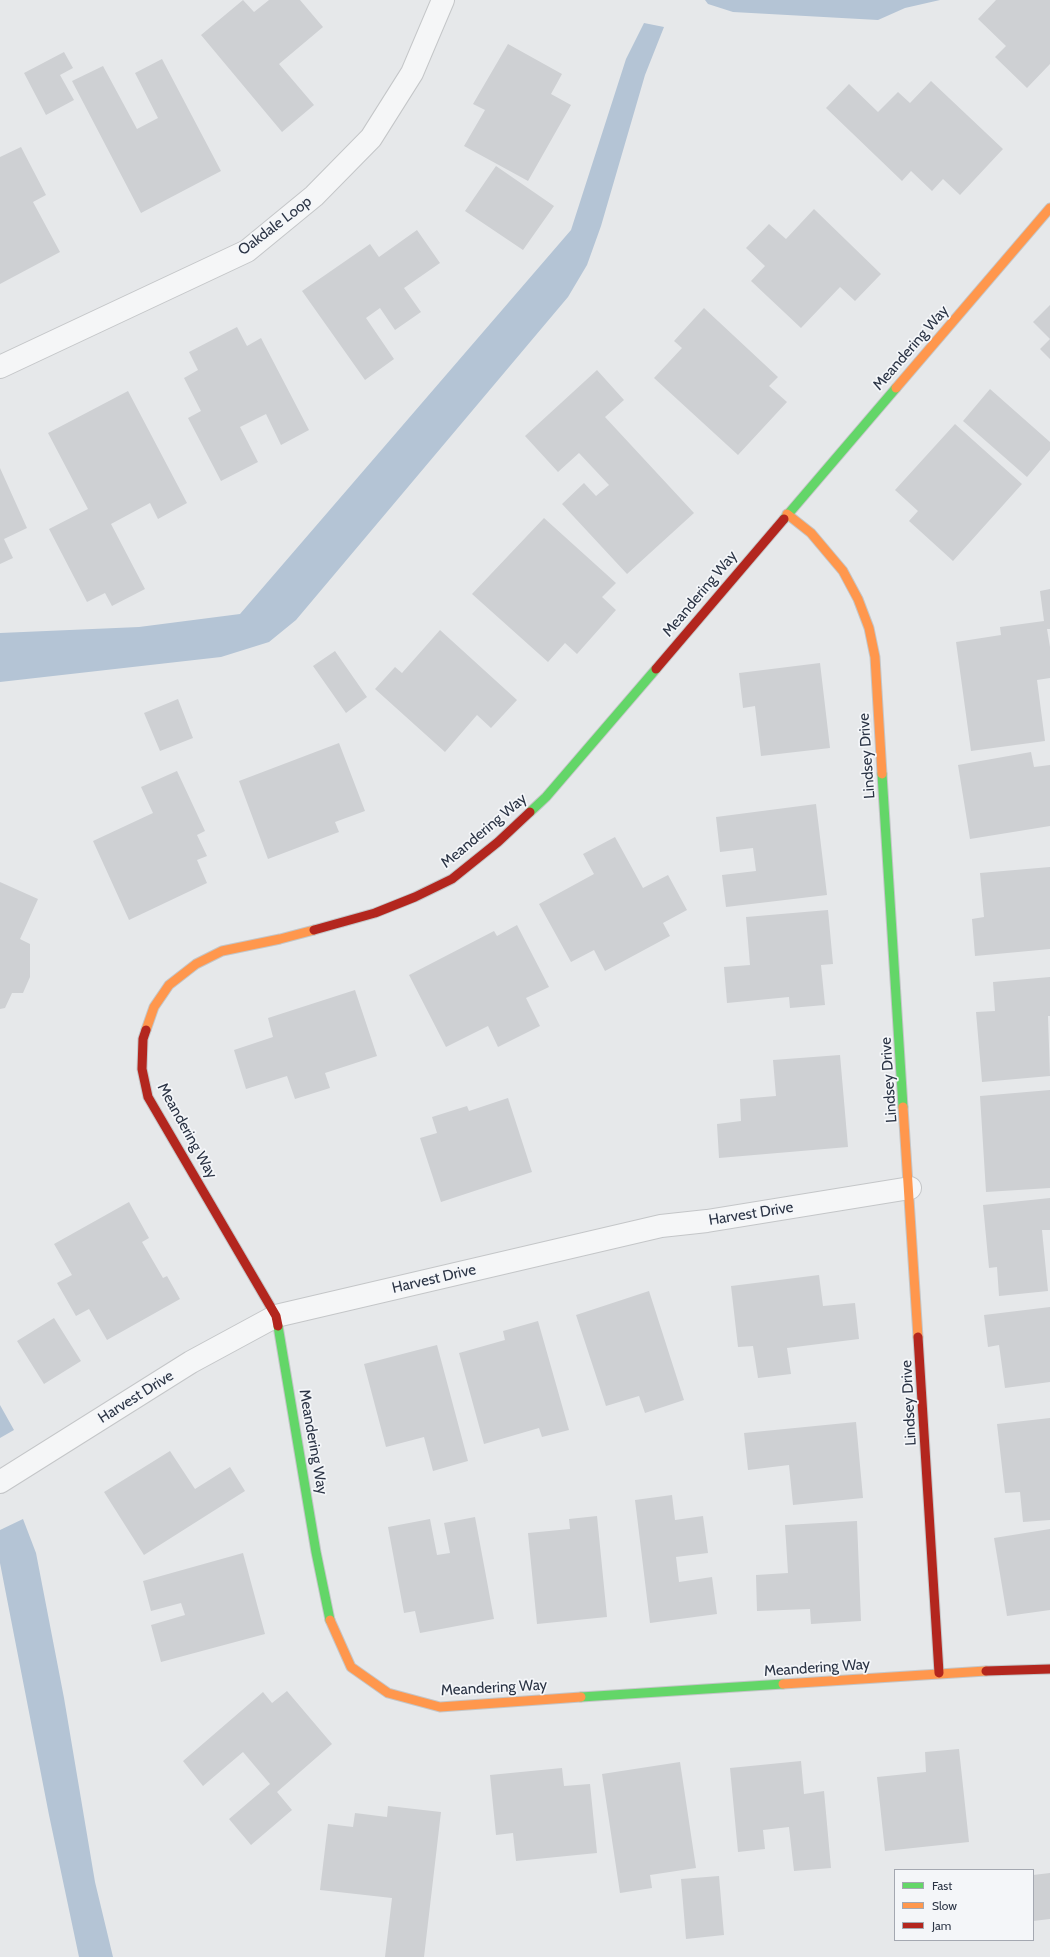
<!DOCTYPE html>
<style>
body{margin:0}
#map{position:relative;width:1050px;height:1957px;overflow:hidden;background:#e6e8ea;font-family:Cabin,sans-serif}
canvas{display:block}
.legend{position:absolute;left:894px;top:1869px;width:140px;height:72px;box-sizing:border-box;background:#f4f6f9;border:1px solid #a4a8b1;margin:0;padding:5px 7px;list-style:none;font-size:12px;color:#2b3445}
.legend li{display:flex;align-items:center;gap:8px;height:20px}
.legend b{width:20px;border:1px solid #a4a8b1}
</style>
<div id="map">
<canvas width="1050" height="1957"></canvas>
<ul class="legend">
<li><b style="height:5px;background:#63d668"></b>Fast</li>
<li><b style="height:5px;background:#ff974d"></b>Slow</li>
<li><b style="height:5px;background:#b3261e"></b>Jam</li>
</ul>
</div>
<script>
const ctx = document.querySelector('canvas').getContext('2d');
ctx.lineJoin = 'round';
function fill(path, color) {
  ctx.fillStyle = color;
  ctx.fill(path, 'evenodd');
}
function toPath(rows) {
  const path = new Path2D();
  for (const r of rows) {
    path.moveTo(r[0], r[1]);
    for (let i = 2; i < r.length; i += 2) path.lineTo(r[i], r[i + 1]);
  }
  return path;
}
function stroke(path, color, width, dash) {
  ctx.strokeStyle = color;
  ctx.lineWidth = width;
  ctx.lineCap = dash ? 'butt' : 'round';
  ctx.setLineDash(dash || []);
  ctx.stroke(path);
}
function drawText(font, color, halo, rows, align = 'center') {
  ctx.font = font + ' Cabin,sans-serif';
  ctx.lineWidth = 3.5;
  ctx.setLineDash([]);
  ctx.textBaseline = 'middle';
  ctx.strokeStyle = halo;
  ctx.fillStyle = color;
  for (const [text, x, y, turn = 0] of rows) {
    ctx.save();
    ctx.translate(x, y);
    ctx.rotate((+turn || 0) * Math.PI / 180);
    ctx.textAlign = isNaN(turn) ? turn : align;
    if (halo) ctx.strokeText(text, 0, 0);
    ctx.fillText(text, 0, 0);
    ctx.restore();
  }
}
fill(toPath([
 [705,0,940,0,905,8,878,20,733,12,708,4],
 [644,23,664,27,645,75,601,226,587,265,568,297,296,620,269,642,221,657,0,682,0,633,139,627,240,614,571,230,626,59],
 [0,1405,14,1430,0,1438],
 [23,1519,36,1553,64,1698,95,1882,113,1957,79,1957,49,1815,0,1563,0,1530]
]), '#b4c4d5');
fill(toPath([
 [243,0,254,12,269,0,300,0,323,27,279,64,314,105,282,132,201,35],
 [996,0,1050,0,1050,64,1027,88,995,57,1006,46,978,19],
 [508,44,562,74,551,94,571,105,528,181,464,146,485,110,473,104],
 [64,52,73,68,60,75,74,100,46,115,24,73],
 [162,59,221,171,141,213,72,81,103,66,137,129,158,118,135,73],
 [931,81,1003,149,960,195,943,179,932,191,911,171,902,181,826,108,849,84,878,112,898,92,910,103],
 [21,147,46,195,33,202,60,252,0,284,0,157],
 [496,166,554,206,523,250,465,211],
 [814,209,881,274,855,301,840,287,801,328,751,281,765,266,746,248,769,224,786,239],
 [417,230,440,263,404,288,421,312,395,330,380,308,366,318,394,359,365,380,302,291,370,244,379,257],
 [1050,305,1050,339,1033,322],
 [704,308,778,377,769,386,787,402,738,455,654,378,682,348,674,341],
 [237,327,247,346,261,338,309,430,281,445,266,414,240,427,258,462,221,481,188,418,201,411,184,378,198,370,189,352],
 [1050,339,1050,359,1040,349],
 [597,370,624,400,605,417,694,513,627,574,562,504,584,483,596,496,609,485,579,453,558,472,525,436],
 [990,389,1050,442,1050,450,1027,477,963,421],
 [128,391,187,503,158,519,150,503,111,524,145,589,112,606,105,593,87,602,49,529,88,509,48,433],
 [955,424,1022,484,953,561,909,521,918,511,895,490],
 [0,468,27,528,4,539,13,558,0,564],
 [544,518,616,583,602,597,616,610,577,654,565,643,548,662,472,594],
 [1050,589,1050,629,1047,629,1050,647,1050,678,1037,680,1045,741,971,751,956,642,1001,635,1000,627,1044,621,1040,591],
 [440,630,517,700,491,728,477,715,445,752,375,689,395,667,402,673],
 [335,651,367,697,346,713,313,666],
 [820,663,830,748,761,756,755,706,743,708,739,673],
 [178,699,193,738,160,751,144,713],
 [339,743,365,811,335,822,339,832,268,859,239,781],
 [1031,752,1034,767,1050,765,1050,826,970,839,958,765],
 [177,771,205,831,197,835,207,856,197,860,207,883,129,920,93,841,153,813,141,787],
 [816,804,827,895,726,907,722,875,756,871,753,848,720,852,716,817],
 [615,837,643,888,668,875,687,910,663,923,670,936,605,971,594,950,571,962,539,904,594,874,583,854],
 [1050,867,1050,949,975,956,972,919,984,917,980,873],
 [0,882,38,899,20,939,30,944,30,977,23,993,12,993,5,1008,0,1009],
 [828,910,833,964,821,965,825,1005,790,1008,789,997,727,1003,724,967,750,965,746,917],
 [517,925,549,987,526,998,540,1026,498,1047,488,1026,446,1047,409,975,494,931,497,936],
 [1050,977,1050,1016,1048,1016,1050,1076,982,1082,976,1012,995,1011,993,982],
 [355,990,377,1056,325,1073,330,1088,295,1099,287,1076,246,1089,234,1050,273,1037,268,1018],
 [840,1055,848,1147,719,1158,717,1124,741,1121,740,1099,776,1096,773,1060],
 [1050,1090,1050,1188,986,1192,980,1096],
 [508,1098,532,1172,441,1202,420,1138,437,1133,432,1117,467,1106,469,1111],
 [1050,1198,1050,1230,1042,1230,1048,1291,999,1296,997,1267,989,1268,983,1205],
 [129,1202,149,1238,142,1242,163,1278,167,1276,180,1299,107,1340,89,1309,76,1316,57,1283,72,1275,54,1244],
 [819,1275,823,1306,855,1303,859,1339,787,1348,791,1374,758,1378,753,1346,738,1347,731,1286],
 [649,1291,684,1400,645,1413,639,1396,606,1406,576,1315],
 [1050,1307,1050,1382,1005,1388,999,1345,988,1347,984,1315],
 [54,1318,81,1361,44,1384,17,1341],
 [538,1321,569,1430,542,1437,539,1428,484,1444,459,1353,505,1340,503,1331],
 [437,1345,468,1461,433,1471,424,1437,386,1447,364,1364],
 [1050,1418,1050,1520,1023,1522,1020,1492,1005,1493,997,1424],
 [856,1422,863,1498,793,1505,789,1465,748,1470,744,1433],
 [170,1451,195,1489,230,1467,245,1491,144,1555,104,1492],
 [672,1495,675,1520,703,1516,708,1553,676,1557,679,1582,712,1577,717,1614,650,1623,635,1500],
 [597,1516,607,1617,537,1624,528,1533,570,1529,569,1519],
 [475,1517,494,1619,420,1633,415,1611,404,1613,388,1527,430,1519,437,1555,450,1553,444,1523],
 [857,1521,861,1621,811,1624,810,1609,757,1611,756,1575,788,1573,785,1525],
 [1050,1529,1050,1610,1007,1616,994,1538],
 [243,1553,265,1634,161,1662,151,1625,185,1615,181,1603,151,1611,143,1581],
 [287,1691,332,1744,277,1792,292,1810,251,1845,229,1819,270,1784,243,1752,203,1786,183,1761,263,1692,272,1703],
 [959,1749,969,1842,885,1851,877,1777,926,1772,925,1752],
 [801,1761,804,1794,824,1791,831,1868,794,1871,789,1827,763,1830,765,1849,738,1852,730,1768],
 [680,1762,696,1868,650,1875,652,1888,620,1893,602,1774],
 [562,1768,564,1786,590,1784,597,1853,516,1861,513,1833,496,1835,490,1775],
 [388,1806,441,1812,424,1957,385,1957,392,1898,320,1890,328,1824,353,1827,355,1813,387,1817],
 [1050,1873,1050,1919,1033,1921,1033,1875],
 [719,1876,724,1935,686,1939,681,1879]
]), '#ced0d3');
const street = toPath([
 [0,367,247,251,314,196,371,138,412,73,443,0],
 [0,1482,191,1362,276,1316,661,1226,707,1221,910,1188]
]);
const fast = toPath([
 [784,519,896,388],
 [882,774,903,1107],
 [530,812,546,797,656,669],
 [278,1326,316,1552,330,1620],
 [581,1697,783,1684]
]);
const slow = toPath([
 [896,388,1050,208],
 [787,514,811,533,843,571,858,599,869,628,875,657,882,774],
 [146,1030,154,1007,169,985,196,964,222,951,280,939,314,930],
 [903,1107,918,1337],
 [330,1620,351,1667,388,1693,440,1707,581,1697],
 [783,1684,986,1671]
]);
const jam = toPath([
 [656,669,784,519],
 [314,930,375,913,415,897,452,879,498,842,530,812],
 [146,1030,143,1039,142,1069,148,1097,276,1316,278,1326],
 [918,1337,939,1673],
 [986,1671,1050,1669]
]);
stroke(street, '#c4c6c8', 24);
stroke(fast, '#c4c6c8', 11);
stroke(slow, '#c4c6c8', 11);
stroke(jam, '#c4c6c8', 11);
stroke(street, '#f5f6f7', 22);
stroke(fast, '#63d668', 9);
stroke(slow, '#ff974d', 9);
stroke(jam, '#b3261e', 9);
drawText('15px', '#2b3445', '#f4f6f9', [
 ["Oakdale Loop",275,226,-37],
 ["Meandering Way",911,348,-49],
 ["Meandering Way",700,594,-50],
 ["Lindsey Drive",867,756,-94],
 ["Meandering Way",484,831,-40],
 ["Lindsey Drive",889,1080,-94],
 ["Meandering Way",187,1131,61],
 ["Harvest Drive",751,1214,-9],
 ["Harvest Drive",434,1279,-13],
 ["Harvest Drive",136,1397,-32],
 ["Lindsey Drive",909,1403,-93],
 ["Meandering Way",313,1442,80],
 ["Meandering Way",817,1668,-4],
 ["Meandering Way",494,1688,-3]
]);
</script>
